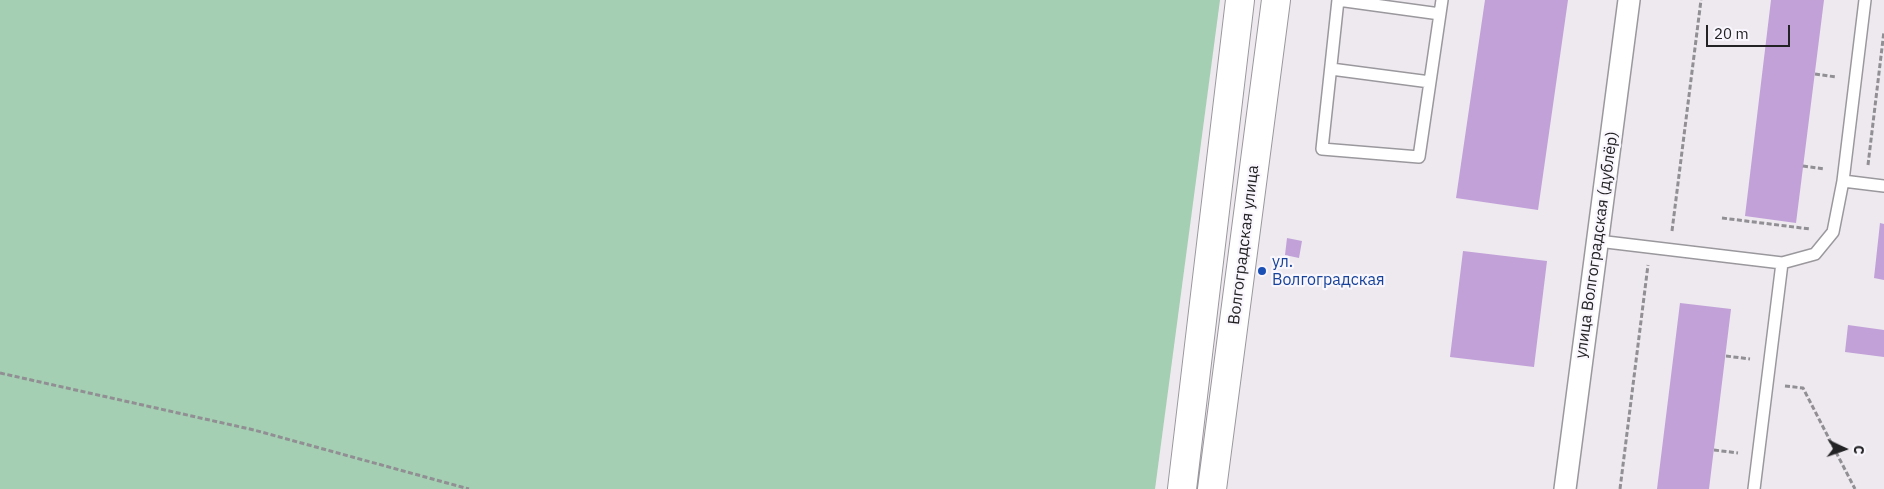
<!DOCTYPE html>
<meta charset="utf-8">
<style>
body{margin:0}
#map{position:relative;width:1884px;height:489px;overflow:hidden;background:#ede9ef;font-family:"IBM Plex Sans",sans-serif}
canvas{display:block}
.north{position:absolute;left:1819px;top:424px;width:50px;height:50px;-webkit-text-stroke:4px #faf6fd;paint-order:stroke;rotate:93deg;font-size:14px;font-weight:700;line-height:20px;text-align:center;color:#232224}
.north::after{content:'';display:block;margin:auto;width:18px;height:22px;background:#232224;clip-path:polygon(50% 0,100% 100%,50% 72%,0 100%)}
.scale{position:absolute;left:1706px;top:25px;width:84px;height:22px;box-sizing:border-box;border:2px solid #232224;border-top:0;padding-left:6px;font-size:15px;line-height:18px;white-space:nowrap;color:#232224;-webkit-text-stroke:4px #faf6fd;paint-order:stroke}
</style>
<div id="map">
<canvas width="1884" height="489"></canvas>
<div class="north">С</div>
<div class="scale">20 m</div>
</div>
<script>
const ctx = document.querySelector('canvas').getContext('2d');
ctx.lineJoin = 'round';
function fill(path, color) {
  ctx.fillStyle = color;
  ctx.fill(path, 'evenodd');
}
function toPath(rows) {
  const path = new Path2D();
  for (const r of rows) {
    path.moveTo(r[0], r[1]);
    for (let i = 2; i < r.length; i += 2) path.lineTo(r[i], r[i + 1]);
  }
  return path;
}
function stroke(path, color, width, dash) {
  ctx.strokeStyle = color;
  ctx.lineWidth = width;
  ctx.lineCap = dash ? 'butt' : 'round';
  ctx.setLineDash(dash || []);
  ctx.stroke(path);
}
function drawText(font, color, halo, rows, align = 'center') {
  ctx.font = font + ' "IBM Plex Sans",sans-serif';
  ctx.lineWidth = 4.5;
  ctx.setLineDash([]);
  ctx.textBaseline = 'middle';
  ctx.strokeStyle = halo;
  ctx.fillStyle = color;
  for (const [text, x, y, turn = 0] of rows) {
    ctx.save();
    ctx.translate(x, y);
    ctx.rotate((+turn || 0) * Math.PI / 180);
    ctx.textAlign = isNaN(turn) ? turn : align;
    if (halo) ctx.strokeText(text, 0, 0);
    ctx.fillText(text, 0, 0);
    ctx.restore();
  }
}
fill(toPath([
 [0,0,1220,0,1155,489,0,489]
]), '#a4cfb3');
fill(toPath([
 [1485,0,1568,0,1538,210,1456,198],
 [1771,0,1824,0,1796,223,1745,216],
 [1880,223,1884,224,1884,280,1874,278],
 [1287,238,1302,241,1299,258,1285,255],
 [1463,251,1547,261,1534,367,1450,357],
 [1680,303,1731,309,1709,489,1657,489],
 [1848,325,1884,330,1884,357,1845,352]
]), '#c1a1d8');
const lane = toPath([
 [1338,0,1322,149,1419,157,1442,0],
 [1338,0,1440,14],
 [1331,69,1430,82],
 [1843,181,1884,186],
 [1598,241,1782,263,1754,489],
 [1782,263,1815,254,1833,232,1843,181,1865,0]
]);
const street = toPath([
 [1565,489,1629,0]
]);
const primary = toPath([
 [1182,489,1240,0],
 [1212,489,1276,0]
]);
stroke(lane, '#9b989d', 14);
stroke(street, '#9b989d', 24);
stroke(primary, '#9b989d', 30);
stroke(toPath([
 [1815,74,1836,77],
 [1868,165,1884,31],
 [1803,166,1825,169],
 [1722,218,1810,229],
 [1672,231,1701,0],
 [1726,356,1750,359],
 [0,373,254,430,469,489],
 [1785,386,1803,388,1855,489],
 [1714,450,1738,453],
 [1620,489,1648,265]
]), '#918f93', 3, [5, 2.5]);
stroke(lane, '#fff', 11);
stroke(street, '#fff', 21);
stroke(primary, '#fff', 28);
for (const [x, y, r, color] of [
 [1262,271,5,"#1a4fb4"]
]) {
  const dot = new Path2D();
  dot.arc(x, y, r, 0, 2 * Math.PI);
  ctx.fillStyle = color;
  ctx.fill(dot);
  stroke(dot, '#faf6fd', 2);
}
drawText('16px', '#232224', '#faf6fd', [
 ["Волгоградская улица",1244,245,-83],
 ["улица Волгоградская (дублёр)",1597,245,-82]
]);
drawText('16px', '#164399', '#faf6fd', [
 ["ул.",1272,262],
 ["Волгоградская",1272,280]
], 'left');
</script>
